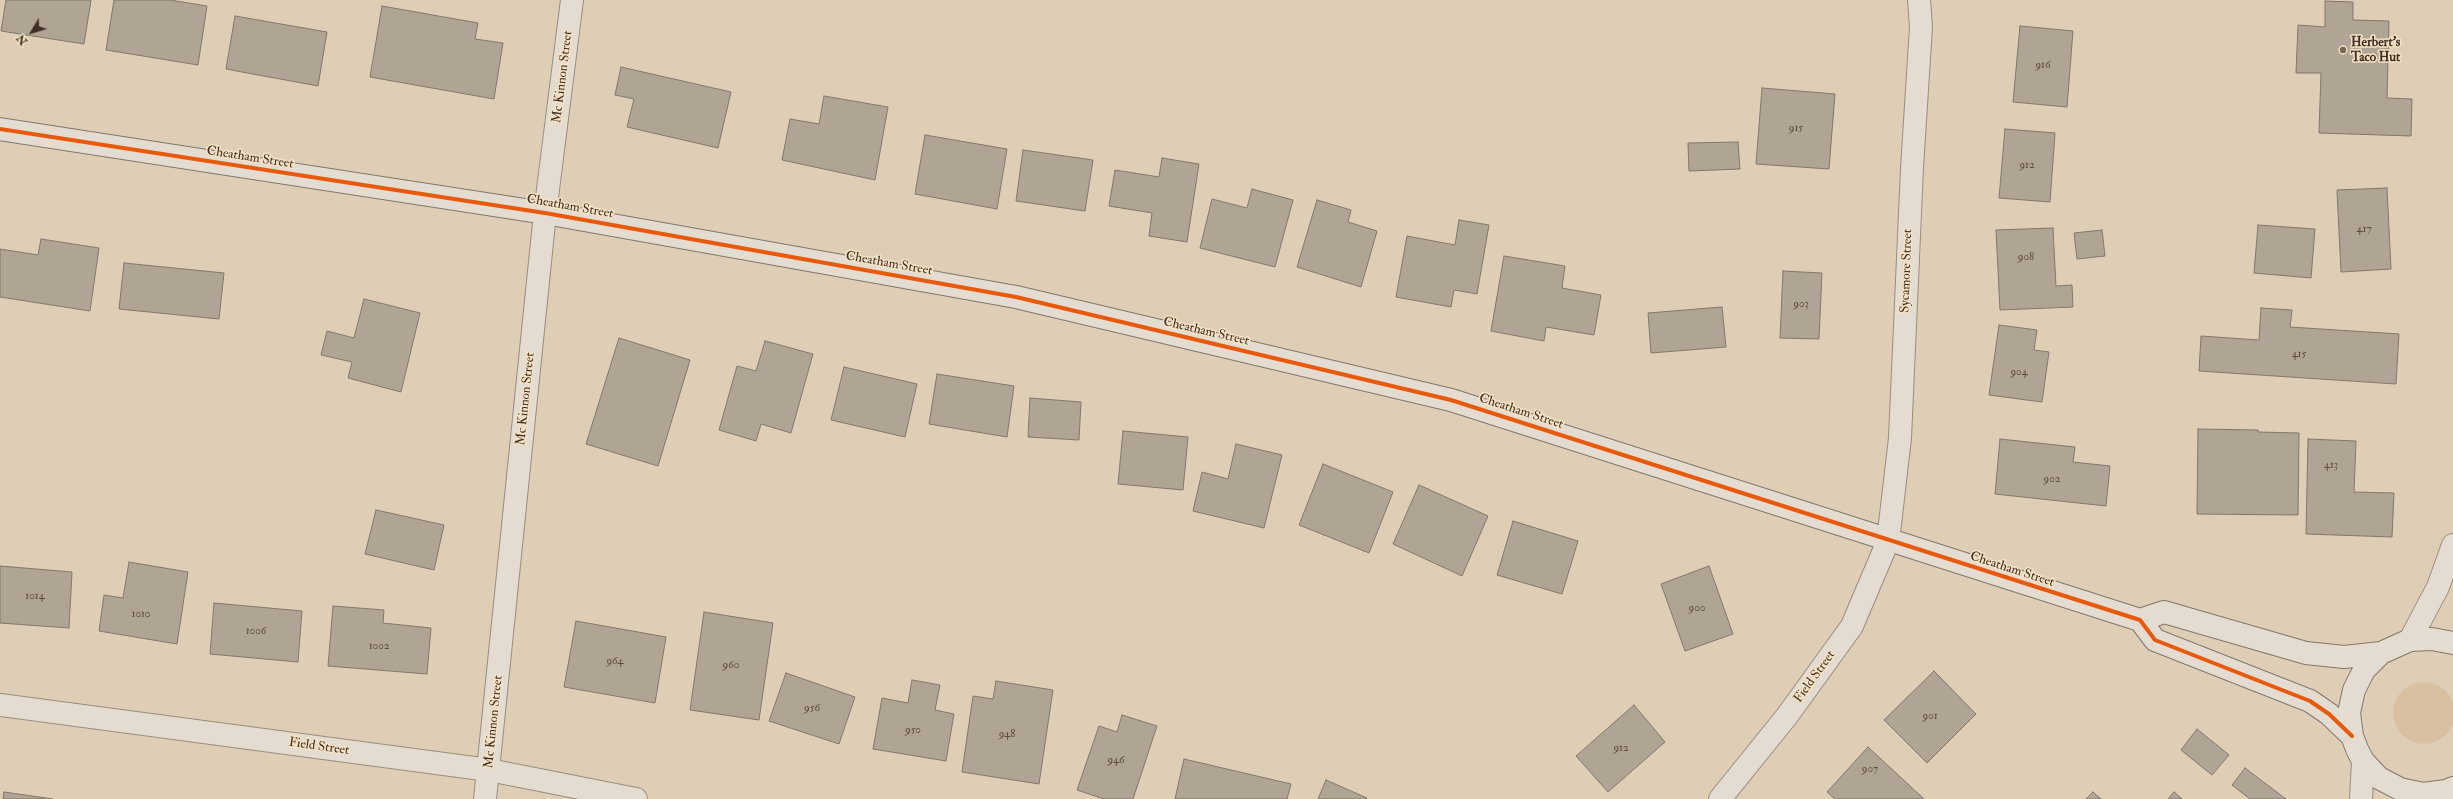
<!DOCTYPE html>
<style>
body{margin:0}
#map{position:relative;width:2453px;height:799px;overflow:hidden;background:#dfceb6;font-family:"IM FELL Double Pica",serif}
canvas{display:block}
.north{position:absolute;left:12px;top:12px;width:40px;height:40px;-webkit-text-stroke:3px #f5e2c4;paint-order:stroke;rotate:232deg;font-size:11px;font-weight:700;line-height:16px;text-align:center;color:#3f2e23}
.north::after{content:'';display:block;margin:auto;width:14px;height:18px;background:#3f2e23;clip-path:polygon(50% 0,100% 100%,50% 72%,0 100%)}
</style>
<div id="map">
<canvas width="2453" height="799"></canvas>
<div class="north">N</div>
</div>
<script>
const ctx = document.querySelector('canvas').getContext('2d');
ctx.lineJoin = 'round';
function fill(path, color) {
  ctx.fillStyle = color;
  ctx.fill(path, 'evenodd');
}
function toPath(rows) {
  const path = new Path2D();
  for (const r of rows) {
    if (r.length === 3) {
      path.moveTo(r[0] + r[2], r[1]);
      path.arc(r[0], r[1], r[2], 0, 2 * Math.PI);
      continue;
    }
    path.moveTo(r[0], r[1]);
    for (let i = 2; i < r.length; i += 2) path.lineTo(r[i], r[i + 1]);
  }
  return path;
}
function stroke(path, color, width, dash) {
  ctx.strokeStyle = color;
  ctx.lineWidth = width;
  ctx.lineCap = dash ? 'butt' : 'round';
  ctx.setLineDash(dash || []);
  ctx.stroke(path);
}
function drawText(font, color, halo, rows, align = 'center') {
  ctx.font = font + ' "IM FELL Double Pica",serif';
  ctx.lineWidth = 3;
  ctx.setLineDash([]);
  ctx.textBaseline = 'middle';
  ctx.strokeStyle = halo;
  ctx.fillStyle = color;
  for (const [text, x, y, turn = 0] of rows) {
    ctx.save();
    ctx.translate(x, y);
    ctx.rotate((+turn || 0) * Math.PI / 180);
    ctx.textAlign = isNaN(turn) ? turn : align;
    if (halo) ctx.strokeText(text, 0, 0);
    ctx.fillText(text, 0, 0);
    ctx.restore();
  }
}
fill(toPath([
 [2424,713,31]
]), '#d8c1a1');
const building = toPath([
 [6,0,91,0,84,44,1,31,6,0],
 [114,0,170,0,207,6,198,65,106,50,114,0],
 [2325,1,2353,2,2353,20,2389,21,2387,98,2412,99,2411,136,2319,133,2321,73,2296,73,2298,25,2325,27,2325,1],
 [382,6,478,23,475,39,503,43,494,99,370,77,382,6],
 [235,16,327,32,318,86,226,69,235,16],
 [2020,26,2073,31,2067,107,2013,102,2020,26],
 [621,67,731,92,718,148,627,127,634,99,615,95,621,67],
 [1762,88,1835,94,1829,169,1756,164,1762,88],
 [824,96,888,107,875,180,782,160,790,119,819,124,824,96],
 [2005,129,2055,133,2050,202,1999,198,2005,129],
 [925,135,1007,149,997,209,915,194,925,135],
 [1738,142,1740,169,1689,171,1688,143,1738,142],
 [1023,150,1093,160,1085,211,1016,201,1023,150],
 [1162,158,1199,164,1187,242,1149,236,1152,213,1109,206,1115,170,1159,177,1162,158],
 [2387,188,2391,269,2341,272,2337,190,2387,188],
 [1252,189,1293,200,1275,267,1200,248,1212,199,1247,208,1252,189],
 [1317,200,1351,210,1348,222,1377,231,1361,287,1297,267,1317,200],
 [1459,220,1489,225,1477,294,1454,290,1451,307,1396,297,1407,236,1455,245,1459,220],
 [2258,225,2315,229,2311,278,2254,273,2258,225],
 [2053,228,2056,286,2072,285,2073,307,2000,310,1996,230,2053,228],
 [2102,230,2105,256,2077,259,2074,233,2102,230],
 [41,239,99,248,90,311,0,297,0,249,38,255,41,239],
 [1504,256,1565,266,1562,288,1601,295,1594,335,1546,327,1544,341,1491,331,1504,256],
 [124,263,224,273,219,319,119,309,124,263],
 [1783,271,1822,273,1819,339,1780,338,1783,271],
 [364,299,420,313,401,392,348,378,352,362,321,355,327,331,354,338,364,299],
 [1722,307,1726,347,1651,353,1648,313,1722,307],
 [2261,308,2292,310,2290,327,2399,334,2396,384,2199,371,2201,336,2259,340,2261,308],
 [1999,325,2037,330,2034,350,2049,352,2042,402,1989,395,1999,325],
 [619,338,690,360,658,466,586,444,619,338],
 [765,341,813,354,791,433,761,424,756,441,719,430,737,366,756,371,765,341],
 [844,367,917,384,905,437,831,420,844,367],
 [937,374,1014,386,1007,437,929,424,937,374],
 [1030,398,1081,402,1079,440,1028,437,1030,398],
 [2198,429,2258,430,2258,432,2299,433,2298,515,2197,514,2198,429],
 [1123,431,1188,437,1183,490,1118,484,1123,431],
 [2000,439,2075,447,2073,462,2110,466,2106,506,1995,494,2000,439],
 [2308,439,2356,441,2354,492,2394,493,2392,537,2306,534,2308,439],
 [1236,444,1282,455,1264,528,1193,511,1202,472,1228,479,1236,444],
 [1323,464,1393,492,1369,553,1299,525,1323,464],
 [1419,485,1488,516,1462,576,1393,544,1419,485],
 [376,510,444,525,434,570,365,554,376,510],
 [1513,521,1578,541,1562,594,1497,575,1513,521],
 [129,562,188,572,177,644,99,631,104,595,123,598,129,562],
 [0,566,72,572,69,628,0,623,0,566],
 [1709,566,1733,634,1685,651,1661,584,1709,566],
 [214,603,302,611,298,662,210,654,214,603],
 [333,606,384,610,383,623,431,628,427,674,328,666,333,606],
 [704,612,773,623,759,720,690,710,704,612],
 [576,621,666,637,655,703,564,687,576,621],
 [1934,671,1976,714,1927,763,1884,720,1934,671],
 [786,673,855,697,839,744,769,721,786,673],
 [912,680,940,685,935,710,954,714,946,761,873,749,882,698,908,703,912,680],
 [996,681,1053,690,1039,784,962,772,973,696,993,699,996,681],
 [1634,705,1665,742,1608,792,1576,756,1634,705],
 [1122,715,1157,726,1133,799,1104,799,1077,790,1099,726,1117,732,1122,715],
 [2197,729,2229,755,2212,775,2181,750,2197,729],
 [1868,747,1924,799,1835,799,1827,792,1868,747],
 [1184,759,1291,784,1287,799,1175,799,1184,759],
 [2245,768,2286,799,2250,799,2232,785,2245,768],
 [1326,780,1367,798,1366,799,1318,799,1326,780],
 [4,792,53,799,3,799,4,792],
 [2093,792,2101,799,2086,799,2093,792],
 [2174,792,2182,799,2168,799,2174,792]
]);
fill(building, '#b0a494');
stroke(building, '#82776a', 1);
const street = toPath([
 [2410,640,2438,587,2453,545],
 [0,705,489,770,636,799],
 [485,799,545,213,572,0],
 [1720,799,1787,716,1852,626,1888,541,1900,438,1912,168,1921,27,1919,0],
 [2361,799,2363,761]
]);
const secondary = toPath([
 [0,129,545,213,1016,297,1451,400,2140,620,2155,640,2310,701,2329,714,2352,736],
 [2140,620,2164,612,2306,653,2344,657,2381,653],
 [2453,643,2432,639,2410,640,2381,653,2364,670,2354,690,2349,713,2352,736,2357,749,2363,761,2379,778,2400,789,2423,794,2446,791,2453,788]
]);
stroke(street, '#988d7e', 24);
stroke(secondary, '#82776a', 24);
stroke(street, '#e4dcd0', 22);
stroke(secondary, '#e4dcd0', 22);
stroke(toPath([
 [0,129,545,213,1016,297,1451,400,2140,620,2155,640,2310,701,2329,714,2352,736]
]), '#e8590c', 4);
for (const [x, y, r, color] of [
 [2343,50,4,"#776656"]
]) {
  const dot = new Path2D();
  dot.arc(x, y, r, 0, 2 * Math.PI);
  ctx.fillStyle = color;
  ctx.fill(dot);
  stroke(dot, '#f5e2c4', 1.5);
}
drawText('11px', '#5b4c3f', null, [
 ["916",2043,66],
 ["915",1796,129],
 ["912",2027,166],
 ["417",2364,230],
 ["908",2026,258],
 ["903",1801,305],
 ["415",2299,355],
 ["904",2019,373],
 ["413",2331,466],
 ["902",2052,480],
 ["1014",35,597],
 ["900",1697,609],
 ["1010",141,615],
 ["1006",256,632],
 ["1002",379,647],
 ["964",615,662],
 ["960",731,666],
 ["956",812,709],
 ["901",1930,717],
 ["950",913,731],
 ["948",1007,735],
 ["912",1621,749],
 ["946",1116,761],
 ["907",1870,770]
]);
drawText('bold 13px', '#3f2e23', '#f5e2c4', [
 ["Herbert's",2351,43],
 ["Taco Hut",2351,58]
], 'left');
drawText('13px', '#3f2e23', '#f5e2c4', [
 ["Mc Kinnon Street",563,77,-83],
 ["Cheatham Street",250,158,9],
 ["Cheatham Street",570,207,10],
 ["Cheatham Street",889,264,10],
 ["Sycamore Street",1907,271,-88],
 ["Cheatham Street",1206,332,13],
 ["Mc Kinnon Street",526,399,-84],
 ["Cheatham Street",1521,412,18],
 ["Cheatham Street",2012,570,18],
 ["Field Street",1815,677,-54],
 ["Mc Kinnon Street",494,722,-84],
 ["Field Street",319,747,8]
]);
</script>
